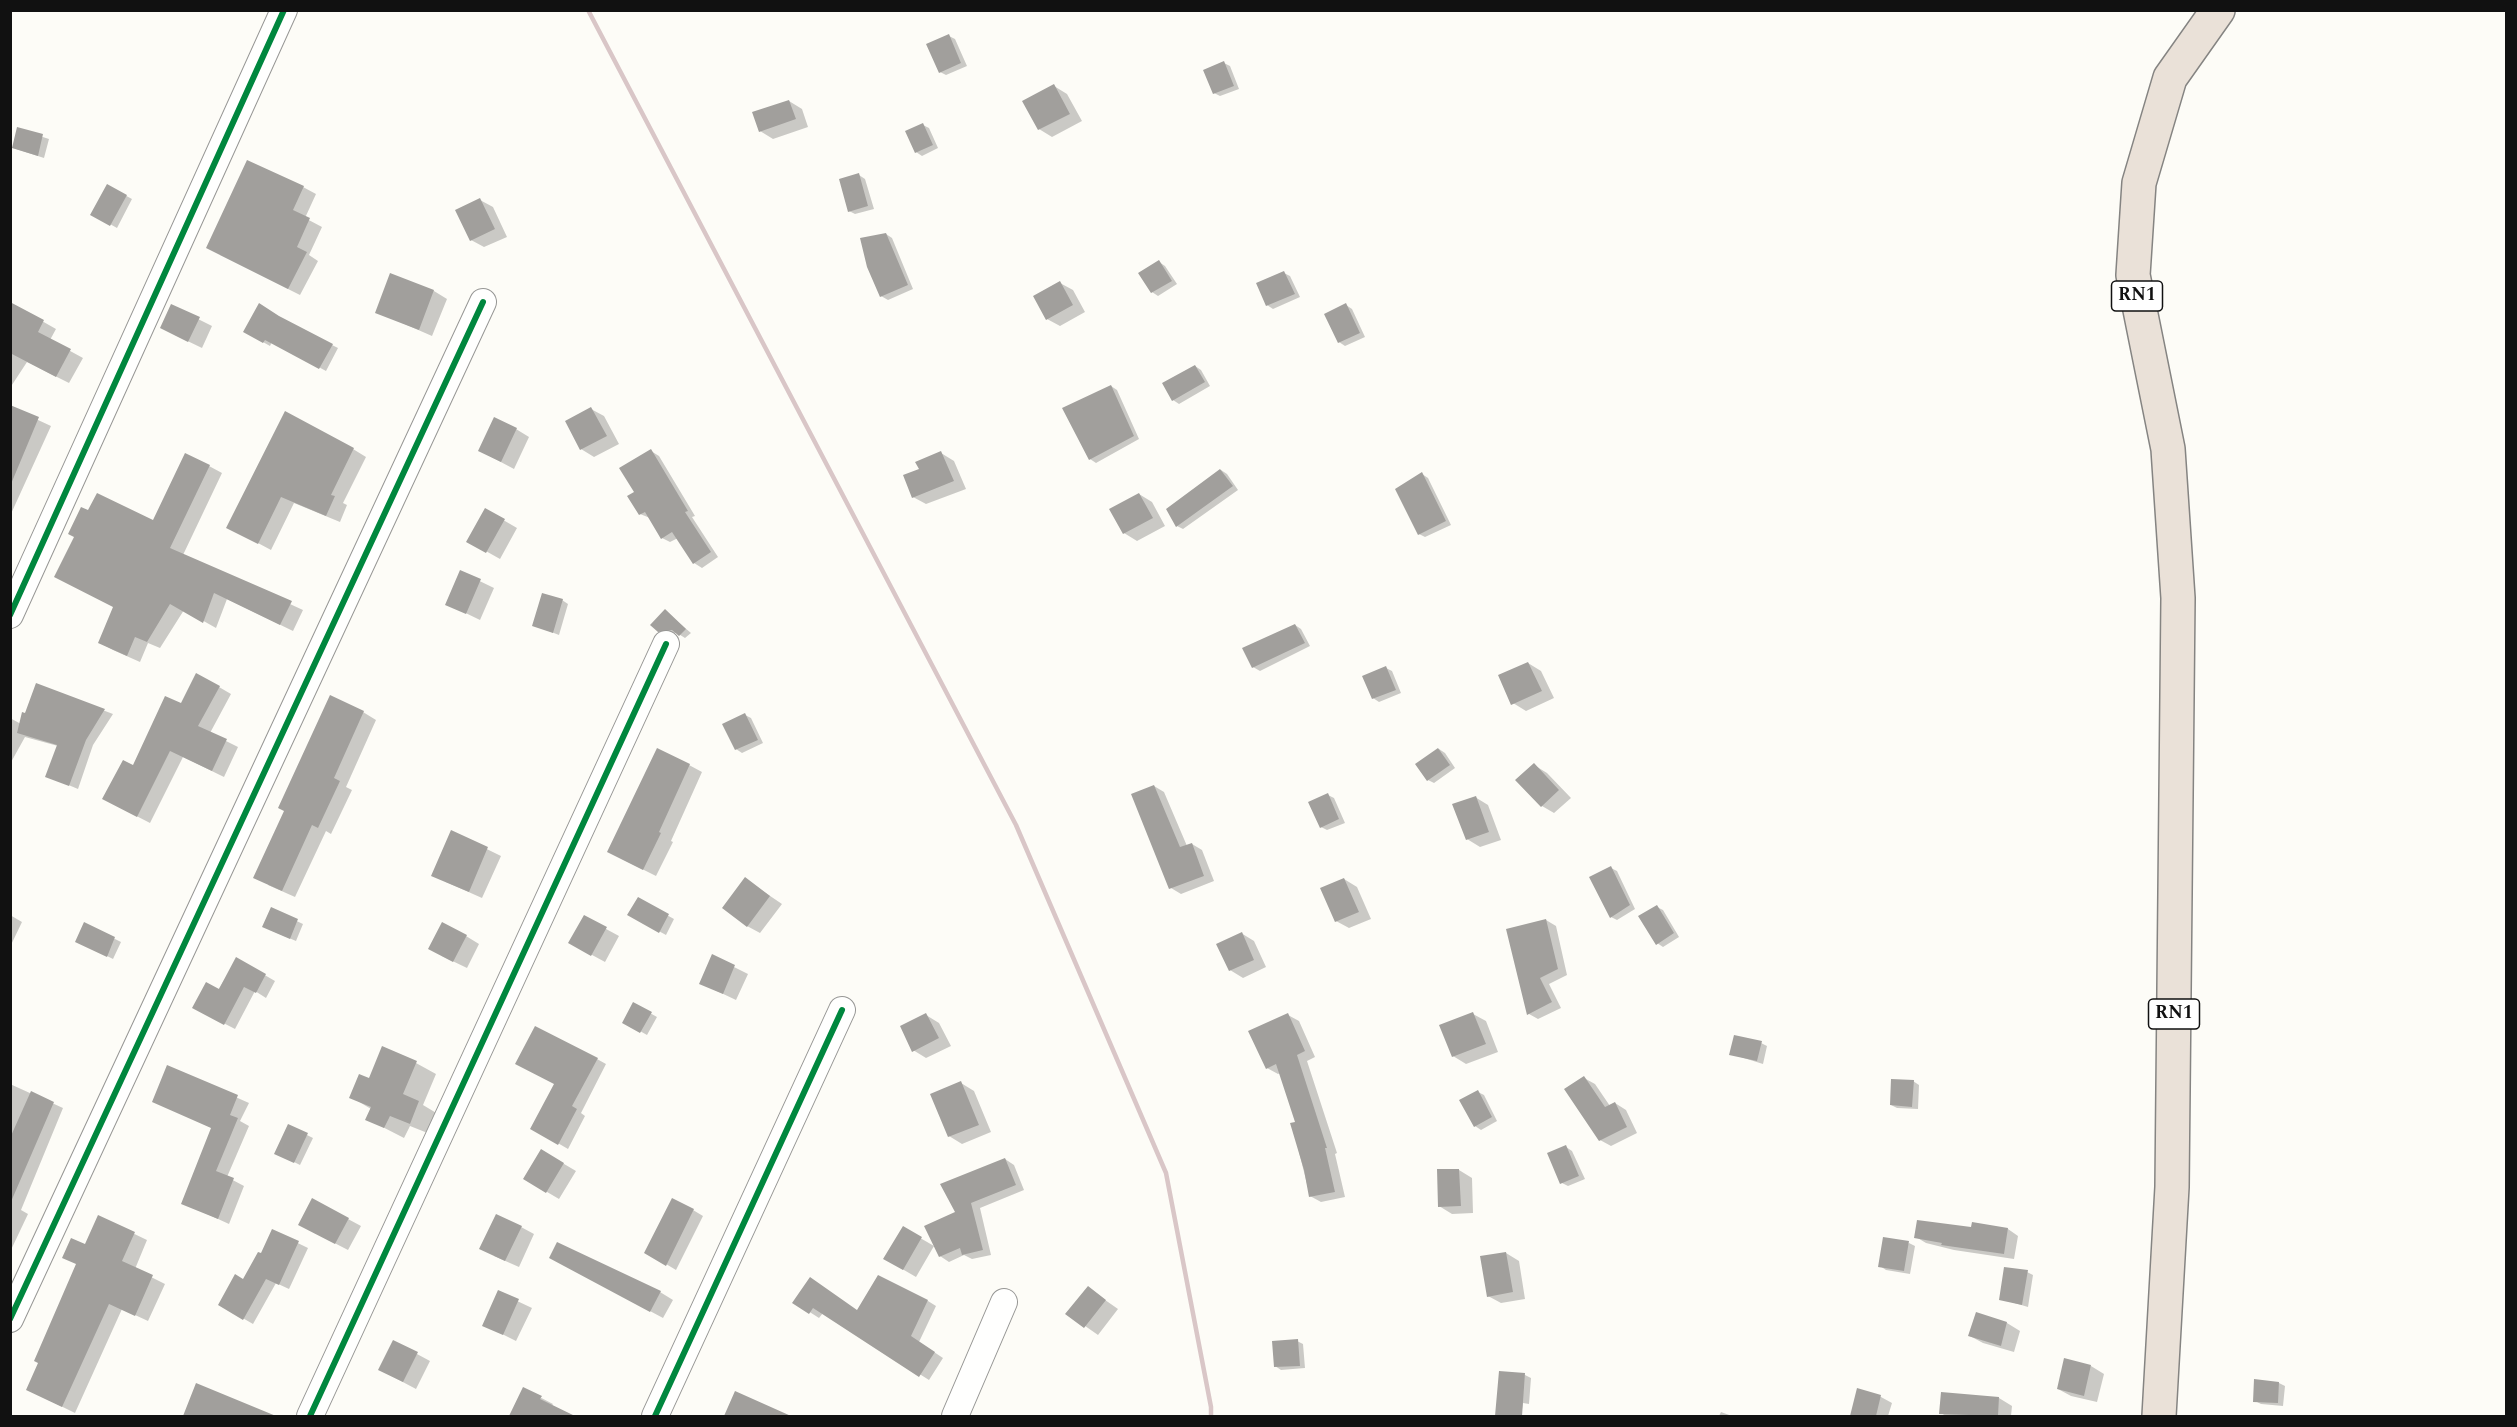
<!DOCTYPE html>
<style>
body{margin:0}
#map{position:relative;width:2517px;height:1427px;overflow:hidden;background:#fdfcf7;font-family:Spectral,serif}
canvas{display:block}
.frame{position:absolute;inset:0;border:12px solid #111;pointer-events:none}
</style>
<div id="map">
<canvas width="2517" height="1427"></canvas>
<div class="frame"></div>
</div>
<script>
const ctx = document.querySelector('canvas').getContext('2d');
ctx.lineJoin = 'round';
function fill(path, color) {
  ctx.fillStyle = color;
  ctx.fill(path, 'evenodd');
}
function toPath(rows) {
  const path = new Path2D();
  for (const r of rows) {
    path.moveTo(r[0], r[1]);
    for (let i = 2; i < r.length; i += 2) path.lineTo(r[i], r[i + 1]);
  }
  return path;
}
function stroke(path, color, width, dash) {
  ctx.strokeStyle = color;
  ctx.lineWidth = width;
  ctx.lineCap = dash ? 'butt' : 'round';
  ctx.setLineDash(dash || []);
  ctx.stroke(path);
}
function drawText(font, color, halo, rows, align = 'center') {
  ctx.font = font + ' Spectral,serif';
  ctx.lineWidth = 6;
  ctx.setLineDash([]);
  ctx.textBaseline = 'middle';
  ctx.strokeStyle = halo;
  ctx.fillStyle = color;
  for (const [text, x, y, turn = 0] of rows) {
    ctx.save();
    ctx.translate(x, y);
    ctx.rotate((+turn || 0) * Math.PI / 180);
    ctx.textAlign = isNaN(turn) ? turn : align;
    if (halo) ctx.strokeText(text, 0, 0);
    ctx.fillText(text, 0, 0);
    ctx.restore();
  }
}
fill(toPath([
 [949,36,955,39,967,66,946,75,940,72],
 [1224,63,1230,66,1239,89,1220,96,1214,93],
 [1054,86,1067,94,1082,121,1052,137,1039,129],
 [789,101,802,109,808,127,773,139,760,131],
 [923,125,929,128,938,148,922,156,916,152],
 [18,129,49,139,44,158,13,148],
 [859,175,865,179,874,209,855,214,849,211],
 [108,186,132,199,117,228,92,214],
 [303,187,316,194,305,218,322,227,309,255,318,261,300,295,220,255],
 [480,200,493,207,507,237,484,247,471,240],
 [886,234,892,238,913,289,888,300,881,296],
 [1159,262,1165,266,1177,284,1158,296,1152,292],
 [1284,273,1290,276,1300,297,1273,309,1267,305],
 [391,275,434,291,447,299,432,336,377,312],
 [1060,283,1073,290,1085,312,1060,326,1047,319],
 [12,304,56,329,50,340,83,358,69,383,27,362,10,388,10,308],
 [1346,305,1352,309,1365,337,1345,346,1339,342],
 [172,306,212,326,202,348,175,335],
 [282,320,338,348,326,371,272,342,270,346,245,332],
 [1195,366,1201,370,1210,386,1179,404,1173,400],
 [1111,386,1117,390,1139,439,1096,463,1090,459],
 [10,407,51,426,10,516],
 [591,409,604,416,619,444,594,457,581,449],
 [516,429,529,437,514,469,480,451],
 [353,449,366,457,343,503,347,505,340,522,294,503,271,550,228,527],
 [651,451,659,456,695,516,692,517,718,557,702,568,694,563,678,538,670,542,662,538,650,518,640,514],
 [941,453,954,461,966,489,926,504,913,497,921,470],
 [209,466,222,473,183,555,303,610,293,631,227,599,216,628,184,610,160,648,148,643,140,662,113,650,100,643,154,522],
 [1221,470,1227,474,1238,490,1183,529,1177,526],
 [1422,474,1428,478,1451,525,1425,537,1419,534],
 [1139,494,1152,502,1165,526,1137,541,1124,533],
 [486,510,517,528,500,559,468,541],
 [461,572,494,588,480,620,447,604],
 [562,600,568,604,559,635,533,625],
 [665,611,691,633,685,638,677,633,665,634,659,630],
 [1295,625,1301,629,1310,646,1260,671,1253,667,1244,648],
 [1528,663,1541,671,1554,698,1526,711,1513,703],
 [1386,668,1392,671,1401,693,1379,702,1373,698],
 [37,685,113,714,93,745,78,789,47,776,58,746,25,737,10,764,10,718,21,724],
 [219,687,231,694,210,733,238,747,224,777,183,757,150,823,117,806,133,767,181,705],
 [363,712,376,720,346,787,352,790,331,834,326,831,295,897,268,885],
 [745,715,751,718,763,743,742,753,736,749],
 [1439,749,1445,753,1455,768,1434,783,1428,780],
 [689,765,702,772,671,841,673,842,656,876,622,859],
 [1534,765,1547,773,1571,798,1554,813,1542,806],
 [1154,786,1164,792,1187,846,1192,844,1202,850,1214,881,1181,894,1171,888],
 [1328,795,1334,798,1345,823,1327,830,1321,827],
 [1475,797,1488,805,1501,840,1480,847,1467,839],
 [452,832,501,856,482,898,446,882],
 [1611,868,1617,871,1635,909,1617,920,1611,917],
 [745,879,782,904,760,933,747,926],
 [1344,879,1357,887,1371,919,1349,928,1336,921],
 [638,899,674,919,666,935,629,915],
 [1657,907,1663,910,1679,937,1663,947,1657,943],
 [271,909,303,924,296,941,270,930],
 [10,915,22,922,10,947],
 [584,917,619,936,605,962,570,943],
 [1546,920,1556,926,1567,975,1549,984,1561,1008,1538,1019,1529,1014],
 [85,924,121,942,113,959,83,944],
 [1241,933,1254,941,1266,967,1243,978,1230,970],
 [466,936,479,944,467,968,442,956],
 [712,956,748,974,736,1000,700,983],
 [237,959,275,981,266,998,255,991,235,1029,204,1013],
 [634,1004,657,1017,647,1035,624,1022],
 [1473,1014,1486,1021,1498,1052,1466,1064,1453,1056],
 [926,1015,939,1023,951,1046,926,1058,913,1050],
 [1288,1015,1299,1021,1315,1057,1307,1061,1337,1153,1335,1154,1345,1197,1321,1202,1310,1196,1292,1124,1297,1123,1280,1073,1278,1074,1267,1068],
 [1761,1043,1767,1046,1763,1064,1731,1054],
 [597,1059,606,1064,581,1113,585,1116,568,1149,532,1128],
 [416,1063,436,1074,423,1105,438,1114,430,1134,410,1126,404,1138,367,1119,371,1109,351,1097,369,1080],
 [168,1067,249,1103,240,1121,249,1126,227,1177,244,1186,229,1224,183,1203,212,1128,153,1101],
 [1584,1078,1595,1084,1610,1106,1615,1103,1626,1110,1637,1133,1611,1146,1600,1140],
 [1913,1081,1919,1085,1918,1109,1897,1108,1891,1105],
 [961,1083,974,1091,991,1132,962,1144,949,1136],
 [10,1084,63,1108,21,1210,28,1214,10,1252],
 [1478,1092,1484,1095,1497,1121,1481,1130,1475,1126],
 [307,1135,313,1138,300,1165,282,1156],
 [1566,1147,1572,1151,1585,1179,1568,1186,1562,1183],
 [542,1151,576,1171,559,1199,525,1179],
 [1005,1159,1014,1165,1024,1190,980,1208,991,1255,972,1259,964,1255,949,1262,940,1256,957,1212],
 [1459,1170,1472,1178,1473,1213,1452,1214,1439,1206],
 [693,1210,703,1216,676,1270,646,1252],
 [99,1217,147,1240,135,1269,165,1284,148,1321,122,1309,75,1413,28,1390,77,1264],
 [348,1219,361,1226,348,1250,313,1232],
 [521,1227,534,1234,519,1267,494,1256],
 [903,1228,934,1246,916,1277,885,1259],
 [1972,1229,2008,1229,2018,1236,2014,1259,1954,1250,1926,1243,1916,1237],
 [273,1231,308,1248,289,1289,276,1283,253,1324,220,1305,244,1281,262,1256],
 [1909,1243,1915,1246,1910,1274,1886,1270,1880,1266],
 [1506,1253,1519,1261,1525,1299,1501,1303,1488,1296],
 [564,1265,660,1292,673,1300,663,1318],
 [2027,1272,2033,1275,2028,1307,2001,1299],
 [1088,1288,1118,1309,1098,1335,1068,1314],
 [498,1292,532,1308,516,1341,484,1325],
 [928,1301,936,1306,919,1342,943,1358,929,1380,823,1313,819,1318,794,1302,858,1311],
 [1977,1314,2007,1323,2020,1331,2014,1352,1983,1343,1970,1336],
 [1297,1341,1303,1344,1305,1368,1281,1370,1275,1366],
 [417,1354,430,1361,416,1389,380,1370],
 [2091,1366,2104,1374,2097,1402,2071,1396,2058,1389],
 [1500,1373,1525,1375,1531,1378,1529,1404,1523,1403,1521,1416,1497,1416],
 [2279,1383,2285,1386,2283,1406,2261,1404,2255,1401],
 [197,1385,256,1411,254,1416,185,1416],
 [524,1389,553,1404,551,1407,572,1416,510,1416],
 [1858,1390,1881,1397,1892,1403,1888,1416,1851,1416],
 [736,1393,782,1416,725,1416],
 [1999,1398,2012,1406,2011,1416,1946,1416,1941,1413],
 [1721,1412,1732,1416,1719,1416]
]), '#0003');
fill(toPath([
 [949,34,961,63,939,73,926,44],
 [1224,61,1234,86,1213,94,1203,70],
 [1054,84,1070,114,1038,130,1022,101],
 [789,100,796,119,759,132,752,112],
 [923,123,933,145,915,153,905,131],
 [17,127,43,134,38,156,12,148],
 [247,160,304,186,293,210,310,218,297,247,307,252,288,289,206,248],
 [859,173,868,206,848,212,839,179],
 [107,184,127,195,110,226,90,215],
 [480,198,495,229,470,241,455,210],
 [886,233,908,285,880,297,867,267,860,238],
 [1159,260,1172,281,1151,293,1138,273],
 [1284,271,1295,294,1266,306,1256,283],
 [390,273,434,290,419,330,375,313],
 [1060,281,1073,305,1046,320,1033,296],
 [10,302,44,320,38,332,71,349,56,377,10,353],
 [259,303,279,316,333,344,319,369,265,340,263,343,243,332],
 [1346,303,1360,333,1338,343,1324,314],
 [171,304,200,317,188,342,160,328],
 [1195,365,1205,382,1172,401,1162,383],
 [1111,385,1134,436,1089,460,1062,408],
 [10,405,39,417,11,484,10,484],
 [591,407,607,436,580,450,565,421],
 [285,411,354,448,331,495,335,496,326,516,281,497,258,544,226,528],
 [494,417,517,428,501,462,478,451],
 [651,449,688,511,685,512,711,552,693,564,672,532,661,539,645,512,639,515,627,496,634,492,619,468],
 [941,451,954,481,912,498,903,475,919,469,915,462],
 [185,453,210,465,170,548,292,601,280,625,214,593,203,623,170,604,147,642,135,637,127,656,98,643,113,607,54,577,74,537,68,534,81,507,88,510,97,493,153,520],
 [1220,469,1233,486,1176,527,1166,509],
 [1422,472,1446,521,1418,535,1395,489],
 [1139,493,1153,518,1123,534,1109,509],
 [485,508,505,519,486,553,466,542],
 [460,570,481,579,466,614,445,605],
 [542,593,563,599,553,633,532,626],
 [665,609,686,629,679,636,672,630,658,632,650,625],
 [1295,624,1305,643,1252,668,1242,648],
 [1528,662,1542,691,1511,705,1498,675],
 [1386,666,1396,690,1372,699,1362,676],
 [196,673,220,686,198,726,227,739,212,771,170,751,137,817,102,799,123,760,133,765,165,696,181,703],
 [36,683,105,709,86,740,69,786,45,777,57,745,17,733,22,712,25,713],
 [330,695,364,711,334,778,340,781,318,828,312,825,282,891,253,878,284,811,278,808],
 [745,713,758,740,735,750,722,724],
 [657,748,690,764,659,832,661,833,643,870,607,852],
 [1438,748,1450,765,1427,781,1415,764],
 [1534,763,1559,790,1541,807,1515,780],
 [1154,785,1180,847,1192,843,1204,876,1169,889,1131,794],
 [1328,793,1339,819,1320,828,1308,802],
 [1476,796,1489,832,1466,840,1452,804],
 [451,830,488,847,469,892,431,876],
 [1611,866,1630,905,1610,918,1589,877],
 [745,877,770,896,747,927,722,908],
 [1344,878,1359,912,1335,922,1320,888],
 [638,897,669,914,659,933,627,915],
 [1657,905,1674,933,1656,945,1638,916],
 [271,907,298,919,290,939,262,927],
 [584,915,607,927,591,956,568,943],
 [1546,919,1558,969,1540,978,1552,1002,1527,1015,1506,929],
 [84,922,115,937,107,957,75,942],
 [442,922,467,935,453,962,428,949],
 [1242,932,1254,960,1229,971,1216,944],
 [712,954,735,965,723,994,699,984],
 [236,957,266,974,256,993,244,987,224,1025,192,1008,206,982,219,989],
 [633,1002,652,1012,640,1033,622,1023],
 [1473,1012,1486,1044,1452,1057,1439,1025],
 [926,1013,939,1038,912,1052,900,1026],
 [1288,1013,1305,1051,1297,1055,1327,1148,1325,1148,1335,1192,1309,1197,1304,1170,1290,1123,1295,1122,1276,1064,1266,1069,1248,1031],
 [535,1026,598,1058,572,1106,577,1109,558,1145,530,1129,554,1084,515,1064],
 [1734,1035,1762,1041,1757,1061,1729,1055],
 [382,1046,417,1061,403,1094,419,1101,410,1124,390,1116,384,1128,365,1120,371,1107,349,1098,359,1074,369,1078],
 [167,1065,238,1095,230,1115,238,1118,216,1171,234,1178,218,1219,181,1204,211,1128,152,1102],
 [1584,1076,1605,1107,1615,1102,1627,1127,1599,1141,1564,1089],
 [1891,1079,1914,1080,1912,1107,1890,1105],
 [961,1081,979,1125,948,1137,930,1094],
 [1478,1090,1492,1117,1474,1127,1459,1100],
 [31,1091,54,1102,10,1204,10,1138],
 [288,1124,308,1133,294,1163,274,1154],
 [1566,1145,1579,1176,1560,1184,1547,1153],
 [541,1149,564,1163,546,1193,523,1179],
 [1005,1158,1016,1185,971,1203,983,1250,962,1255,960,1248,939,1257,924,1226,955,1212,940,1184],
 [1437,1169,1459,1169,1461,1206,1438,1207],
 [312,1198,349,1218,335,1244,298,1225],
 [672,1198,694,1209,666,1266,644,1253],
 [496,1214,522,1226,505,1261,479,1249],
 [98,1215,135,1232,122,1261,153,1275,135,1316,109,1304,62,1407,26,1390,38,1363,34,1361,76,1264,62,1258,71,1238,85,1244],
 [1917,1220,1971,1227,1972,1222,2008,1228,2004,1254,1941,1245,1942,1243,1914,1238],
 [903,1226,922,1237,903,1270,883,1259],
 [272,1229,299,1241,279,1285,266,1279,243,1320,218,1305,235,1274,243,1279,258,1252,261,1253],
 [1883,1237,1909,1241,1904,1271,1878,1267],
 [557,1242,661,1291,650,1312,549,1258],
 [1506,1252,1513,1292,1487,1297,1480,1256],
 [2004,1267,2028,1270,2022,1305,1999,1300],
 [878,1275,928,1300,911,1336,935,1352,919,1377,813,1308,809,1314,792,1303,810,1277,857,1310],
 [1088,1286,1106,1300,1084,1328,1065,1314],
 [498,1290,519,1299,503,1335,482,1326],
 [1976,1312,2007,1322,2001,1346,1968,1336],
 [1298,1339,1300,1366,1274,1367,1272,1341],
 [393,1340,418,1352,403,1382,378,1370],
 [2064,1358,2091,1365,2084,1396,2057,1389],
 [1499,1371,1525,1373,1522,1416,1495,1416],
 [2254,1379,2279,1382,2278,1403,2253,1402],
 [196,1383,276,1416,183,1416],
 [523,1387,542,1396,540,1399,575,1416,509,1416],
 [1857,1388,1881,1395,1876,1416,1850,1416],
 [735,1391,791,1416,724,1416],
 [1941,1392,1999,1397,1998,1416,1939,1414]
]), '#a19f9c');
const minor = toPath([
 [10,615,284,10],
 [10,1319,483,302],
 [310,1416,666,644],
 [655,1416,842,1010],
 [955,1416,1004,1302]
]);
const highway = toPath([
 [2159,1416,2172,1187,2178,598,2168,449,2133,275,2139,183,2170,78,2218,10]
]);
stroke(minor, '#979795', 28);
stroke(highway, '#858482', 36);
stroke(minor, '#fffffe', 26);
stroke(highway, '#eae1d8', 33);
stroke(toPath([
 [588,10,1016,825,1166,1173,1211,1407,1211,1416]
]), '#d9c6c7', 4.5);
stroke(toPath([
 [10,615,284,10],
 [10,1319,483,302],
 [310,1416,666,644],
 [655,1416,842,1010]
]), '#00873e', 6);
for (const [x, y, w] of [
 [2137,296,51],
 [2174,1014,51]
]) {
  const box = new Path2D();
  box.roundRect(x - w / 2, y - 15, w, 30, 4.5);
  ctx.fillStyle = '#fff';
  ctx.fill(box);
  stroke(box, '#111', 1.5);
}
drawText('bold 18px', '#111', null, [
 ["RN1",2137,296],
 ["RN1",2174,1014]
]);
</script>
